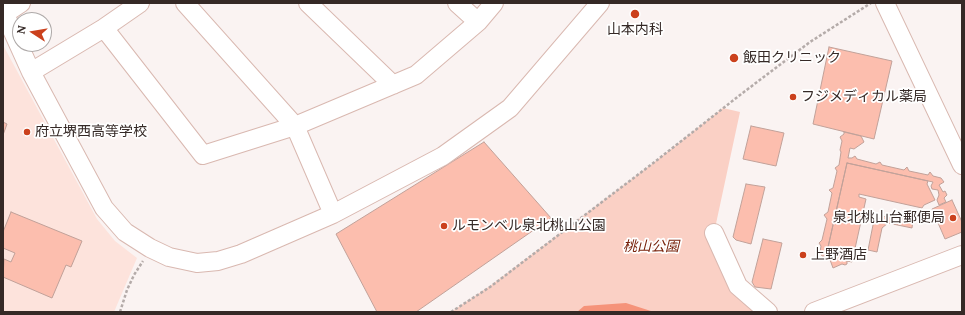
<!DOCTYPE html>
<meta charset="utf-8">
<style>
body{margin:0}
#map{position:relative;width:965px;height:315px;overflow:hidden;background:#faf3f2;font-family:Lora,serif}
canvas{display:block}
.frame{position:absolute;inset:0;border:4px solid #352926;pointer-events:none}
.north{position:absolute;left:12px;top:12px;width:40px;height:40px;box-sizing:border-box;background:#fff;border:1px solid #aea9a8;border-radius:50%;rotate:282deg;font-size:11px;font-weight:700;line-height:16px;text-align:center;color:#352926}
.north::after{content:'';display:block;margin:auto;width:14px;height:18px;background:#cb411d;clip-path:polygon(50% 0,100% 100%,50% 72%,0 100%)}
</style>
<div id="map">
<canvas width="965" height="315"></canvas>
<div class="frame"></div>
<div class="north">N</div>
</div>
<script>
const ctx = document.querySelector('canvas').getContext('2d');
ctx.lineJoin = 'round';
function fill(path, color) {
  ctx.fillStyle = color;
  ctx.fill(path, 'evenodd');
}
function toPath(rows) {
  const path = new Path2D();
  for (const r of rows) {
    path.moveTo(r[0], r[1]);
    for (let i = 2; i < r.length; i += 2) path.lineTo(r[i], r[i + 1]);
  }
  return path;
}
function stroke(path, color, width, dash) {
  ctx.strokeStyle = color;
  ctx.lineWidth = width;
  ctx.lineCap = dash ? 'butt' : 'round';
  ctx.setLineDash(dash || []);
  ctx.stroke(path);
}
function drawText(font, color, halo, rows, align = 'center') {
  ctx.font = font + ' Lora,"Noto Sans JP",serif';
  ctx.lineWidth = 3.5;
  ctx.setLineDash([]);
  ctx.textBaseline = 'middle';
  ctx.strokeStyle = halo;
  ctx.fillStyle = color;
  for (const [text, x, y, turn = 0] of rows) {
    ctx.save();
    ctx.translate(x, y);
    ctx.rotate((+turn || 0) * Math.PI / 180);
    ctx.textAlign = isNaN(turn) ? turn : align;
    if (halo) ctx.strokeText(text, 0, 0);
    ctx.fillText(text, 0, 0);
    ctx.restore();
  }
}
fill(toPath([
 [3,45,97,219,115,241,137,258,114,312,3,312]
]), '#fde3dc');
fill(toPath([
 [723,108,740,112,714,233,738,286,768,312,451,312,490,286,652,164]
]), '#fad0c5');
fill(toPath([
 [626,303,654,312,577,312,584,306]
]), '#f5937a');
const building = toPath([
 [829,47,892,61,874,139,813,124,829,47],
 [3,122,7,124,3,135,3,122],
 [751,126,784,133,776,166,743,159,751,126],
 [844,132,861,136,864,142,854,149,850,148,848,158,852,158,855,156,857,159,876,164,880,162,882,165,904,170,907,167,909,171,928,175,930,172,933,176,941,178,944,182,939,185,943,192,945,191,947,195,944,198,946,202,939,205,937,200,939,195,938,190,932,189,931,186,933,182,847,163,826,256,822,256,820,252,821,246,819,243,822,240,827,219,824,215,828,212,832,193,829,190,833,188,837,171,835,168,839,165,841,152,840,150,842,141,840,137,844,134,844,132],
 [484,142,551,218,416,312,377,312,336,234,484,142],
 [847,163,928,181,927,184,935,200,924,205,922,208,859,194,859,197,866,199,852,262,847,261,847,264,845,265,842,264,833,268,829,257,826,256,847,163],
 [746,184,765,187,751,244,736,240,733,237,746,184],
 [952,200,962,222,962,232,945,239,932,209,952,200],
 [11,212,82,241,71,267,66,265,52,298,3,277,4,259,11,262,15,253,3,248,3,232,11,212],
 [889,215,913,220,912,228,888,223,882,228,877,252,868,250,874,220,889,215],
 [763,239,782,243,771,289,755,287,752,282,763,239]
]);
fill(building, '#fcbeae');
stroke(building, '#c1a199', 1);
const minor = toPath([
 [185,3,295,126,333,214],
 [308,3,393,85],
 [457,3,478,22],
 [885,3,962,165],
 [3,10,31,72,104,208,125,232,150,248,169,257,197,263,218,261,241,254,333,214,443,156,510,108,600,3],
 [3,15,21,3],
 [104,28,203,155,295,126,416,75,478,22,494,3],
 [31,72,104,28,140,3],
 [714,233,738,286,768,312],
 [814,312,962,255]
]);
stroke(minor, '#d9b8b0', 20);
stroke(toPath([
 [120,312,127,290,134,275,143,261],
 [451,312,490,287,652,164,740,95,810,42,871,3]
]), '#b4aba9', 2.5, [3, 2]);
stroke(minor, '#fff', 18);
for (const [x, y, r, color] of [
 [635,14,5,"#cb411d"],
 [734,58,5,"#cb411d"],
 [793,97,4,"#cb411d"],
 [27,132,4,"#cb411d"],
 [953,218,4,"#cb411d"],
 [444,226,4,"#cb411d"],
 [803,255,4,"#cb411d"]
]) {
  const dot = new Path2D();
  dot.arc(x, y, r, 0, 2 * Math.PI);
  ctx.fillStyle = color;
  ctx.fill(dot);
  stroke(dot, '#fff', 1.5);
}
drawText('14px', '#352926', '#fff', [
 ["山本内科",635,30,"center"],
 ["飯田クリニック",743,58],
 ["フジメディカル薬局",801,97],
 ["府立堺西高等学校",35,132],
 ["泉北桃山台郵便局",945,218,"right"],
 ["ルモンベル泉北桃山公園",452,226],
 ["上野酒店",811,255]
], 'left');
drawText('italic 14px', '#78220b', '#fff', [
 ["桃山公園",651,247]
]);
</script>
